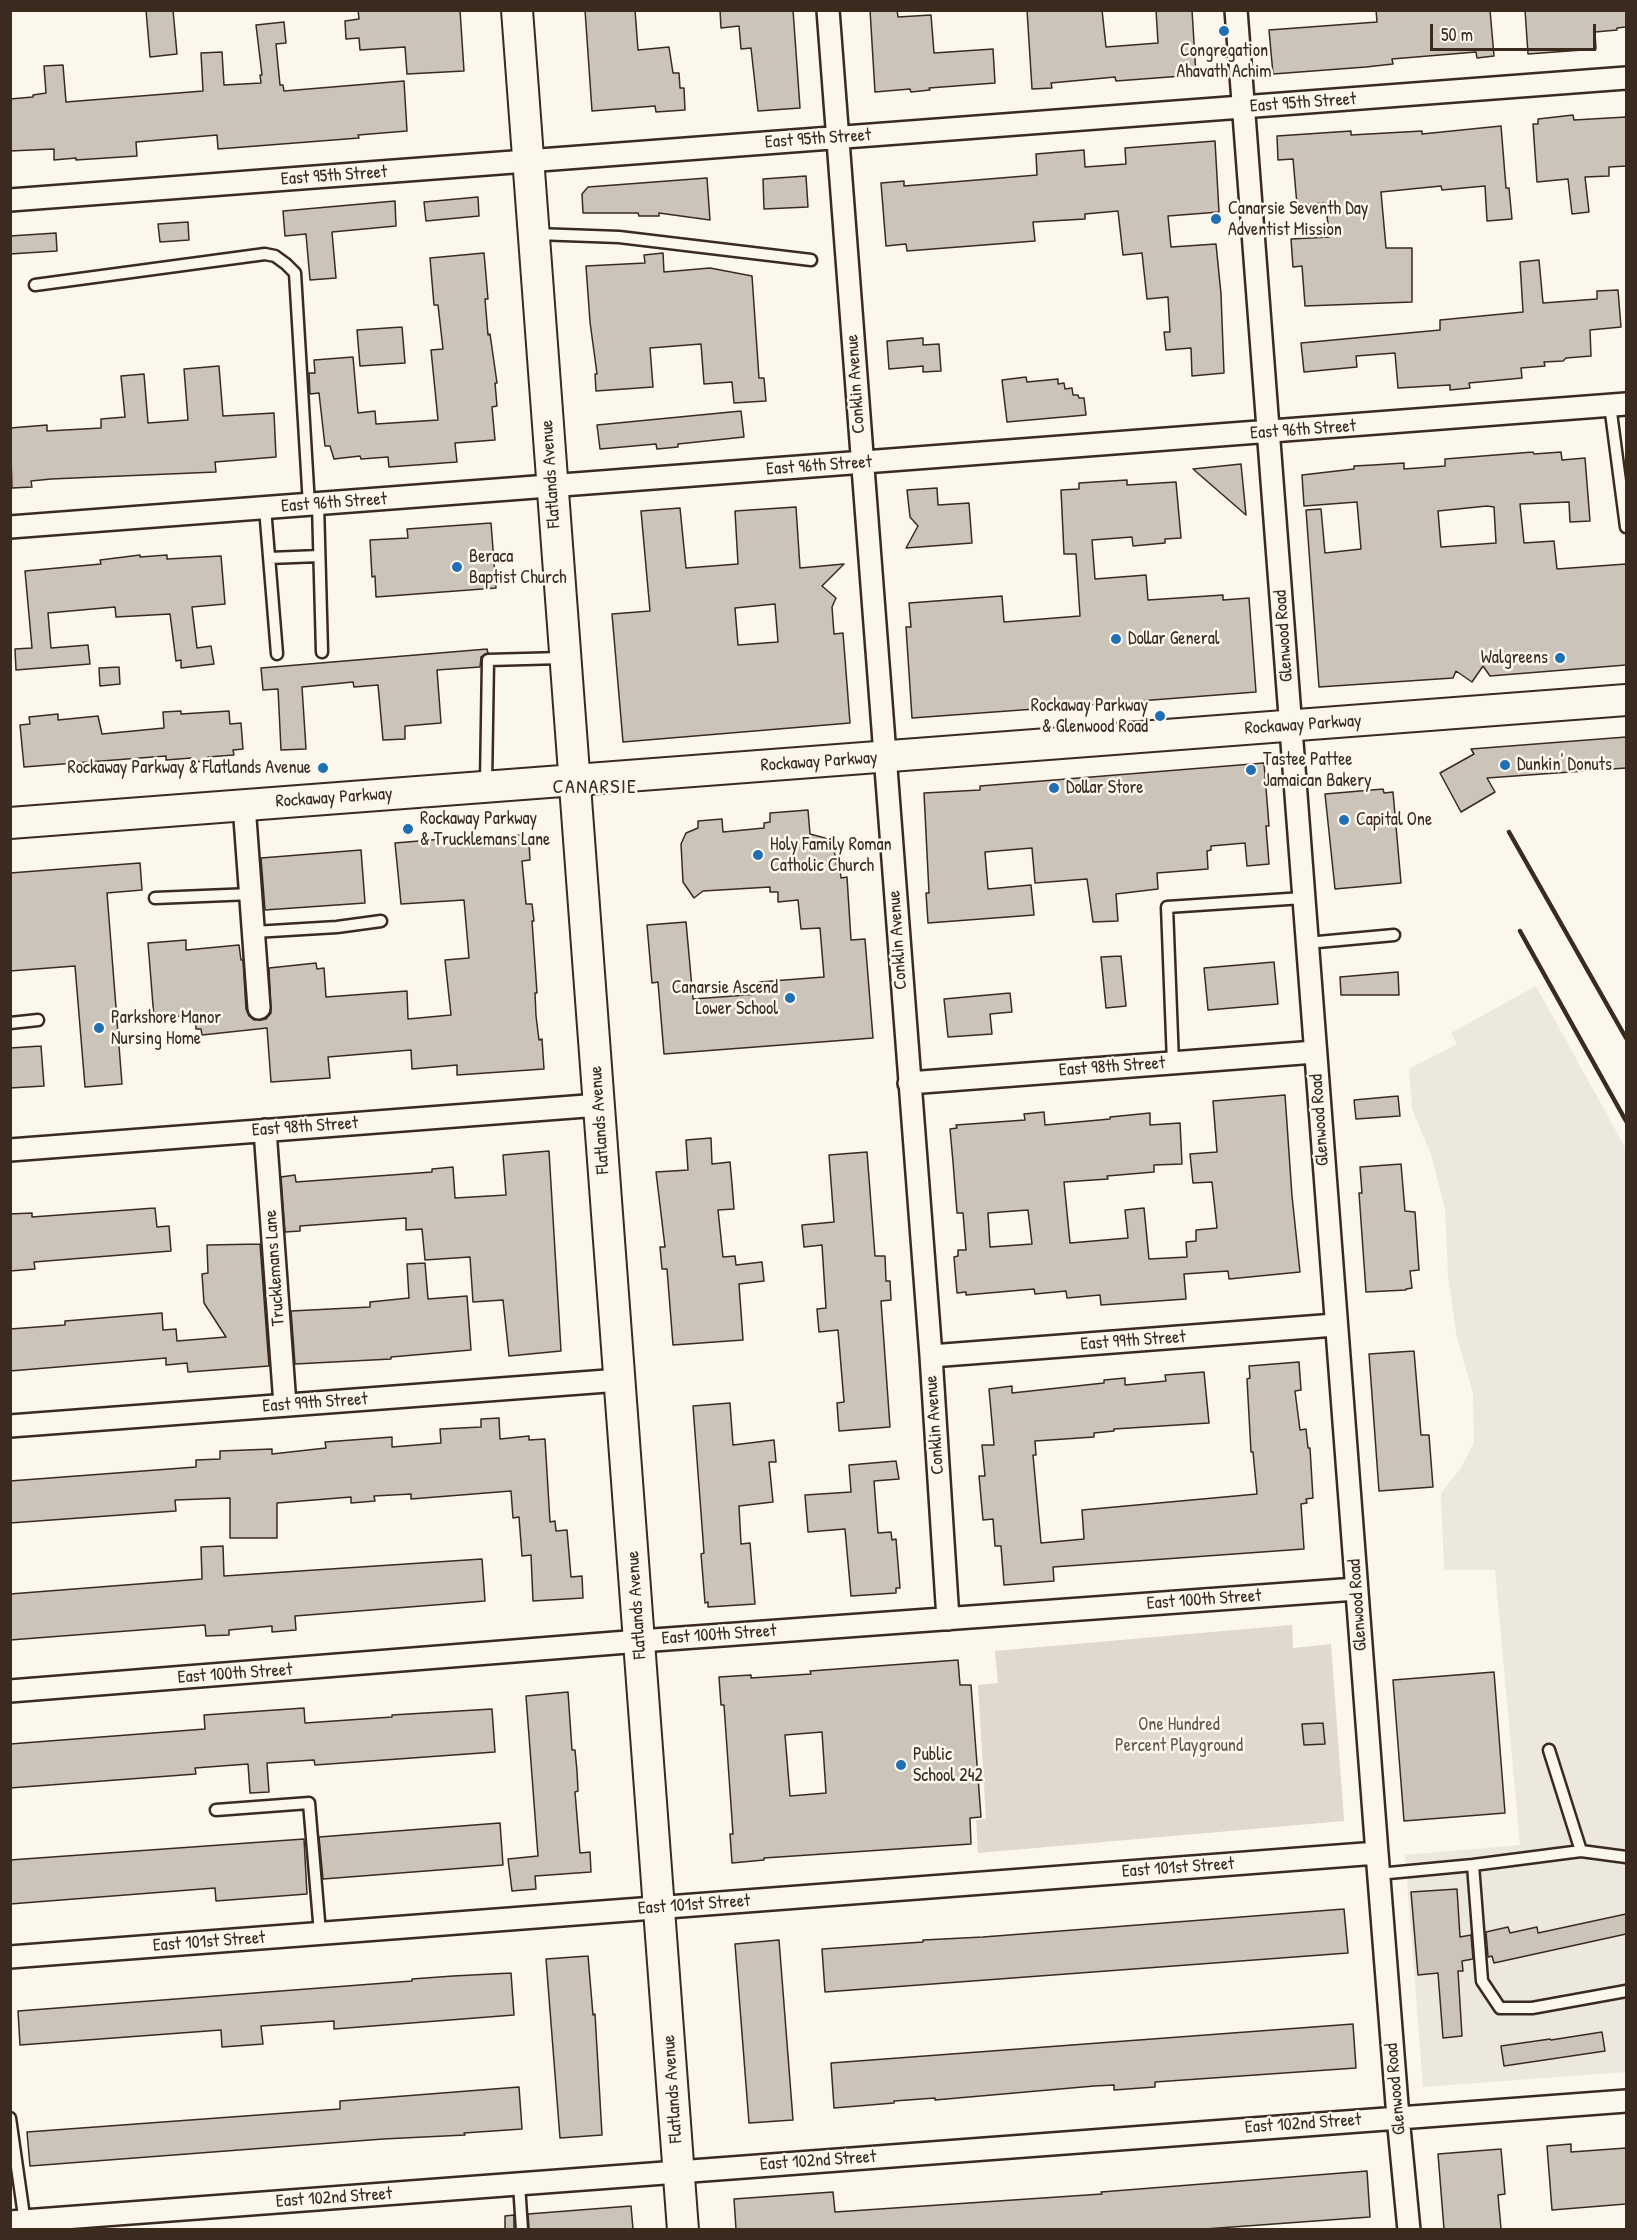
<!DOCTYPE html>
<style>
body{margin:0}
#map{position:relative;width:1637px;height:2240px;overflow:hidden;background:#fbf7ec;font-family:"Patrick Hand",sans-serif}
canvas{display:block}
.frame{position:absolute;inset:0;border:12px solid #3b2a1e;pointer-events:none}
.scale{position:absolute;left:1430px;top:24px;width:166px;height:27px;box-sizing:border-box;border:3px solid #3b2a1e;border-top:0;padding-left:8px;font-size:18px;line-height:21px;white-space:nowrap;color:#3b2a1e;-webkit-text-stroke:4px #fbf7ec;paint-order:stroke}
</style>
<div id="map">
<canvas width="1637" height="2240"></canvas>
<div class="frame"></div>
<div class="scale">50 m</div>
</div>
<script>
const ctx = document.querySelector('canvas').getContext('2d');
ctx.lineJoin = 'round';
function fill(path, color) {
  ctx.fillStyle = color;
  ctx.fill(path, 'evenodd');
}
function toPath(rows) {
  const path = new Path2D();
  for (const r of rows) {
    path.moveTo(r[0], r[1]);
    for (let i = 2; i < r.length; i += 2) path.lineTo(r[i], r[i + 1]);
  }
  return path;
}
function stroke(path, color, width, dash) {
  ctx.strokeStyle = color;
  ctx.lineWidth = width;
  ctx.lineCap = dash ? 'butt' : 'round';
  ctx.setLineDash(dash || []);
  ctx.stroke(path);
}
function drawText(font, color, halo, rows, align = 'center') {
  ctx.font = font + ' "Patrick Hand",sans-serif';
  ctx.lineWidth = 5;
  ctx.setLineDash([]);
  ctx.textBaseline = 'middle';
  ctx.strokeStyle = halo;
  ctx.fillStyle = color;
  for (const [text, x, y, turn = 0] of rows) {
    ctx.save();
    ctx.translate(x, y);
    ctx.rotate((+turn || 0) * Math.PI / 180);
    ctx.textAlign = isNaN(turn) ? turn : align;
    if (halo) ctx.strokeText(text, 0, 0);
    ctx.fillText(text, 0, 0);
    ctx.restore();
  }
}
fill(toPath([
 [1536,986,1626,1149,1626,2072,1423,2087,1405,1855,1520,1845,1495,1570,1444,1570,1441,1493,1461,1468,1474,1443,1473,1394,1457,1338,1448,1275,1445,1209,1431,1154,1412,1109,1409,1069,1457,1044,1451,1033]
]), '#ede8dd');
fill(toPath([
 [1292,1625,1293,1648,1331,1644,1344,1821,978,1853,976,1820,986,1819,978,1685,998,1683,995,1651]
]), '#dfd9ce');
const building = toPath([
 [146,10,173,10,177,54,150,57,146,10],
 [358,10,460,10,464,71,407,74,405,47,360,50,359,38,346,39,345,21,359,19,358,10],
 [585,10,635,10,638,50,669,47,673,73,679,73,680,88,684,88,685,110,656,112,655,106,592,111,585,10],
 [720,10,793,10,800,108,758,111,751,48,741,49,739,26,721,28,720,10],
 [870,10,897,10,898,17,931,15,934,53,993,49,995,83,929,88,930,90,911,92,910,89,875,92,870,10],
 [1027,10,1102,10,1106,47,1158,43,1156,10,1192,10,1196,75,1116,81,1115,77,1051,83,1052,88,1032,89,1027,10],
 [1376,10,1490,10,1494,56,1477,58,1476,52,1392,59,1393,64,1366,67,1273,74,1269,30,1377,22,1376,10],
 [1525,10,1626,10,1626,27,1617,28,1617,30,1595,32,1596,49,1528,54,1525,10],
 [284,22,286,43,276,44,280,85,283,85,284,91,404,81,407,131,358,135,359,138,218,149,217,135,136,142,137,156,76,160,76,158,54,160,54,149,10,151,10,99,33,97,33,95,46,93,44,66,63,65,66,102,203,91,201,53,222,52,224,85,261,83,260,75,262,75,256,25,284,22],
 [1573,115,1574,120,1626,117,1626,166,1609,167,1609,176,1585,177,1589,212,1572,214,1568,179,1537,182,1533,124,1538,124,1538,119,1573,115],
 [1501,126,1506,188,1509,188,1512,219,1487,221,1485,186,1442,190,1441,186,1381,192,1386,248,1412,248,1412,302,1305,306,1302,266,1293,267,1291,239,1330,237,1325,203,1297,205,1293,159,1278,160,1277,136,1351,131,1351,135,1422,131,1422,134,1501,126],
 [1215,141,1219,212,1168,216,1171,247,1216,244,1221,294,1224,373,1192,376,1191,348,1166,350,1164,332,1170,332,1168,297,1147,299,1142,253,1123,255,1118,211,1085,214,1085,219,1033,222,1035,241,907,251,906,244,886,246,881,183,904,181,904,186,1037,175,1036,154,1084,150,1085,167,1126,164,1125,148,1215,141],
 [806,176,808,207,764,209,763,179,806,176],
 [707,178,710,220,659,213,659,216,639,216,638,213,583,213,582,194,588,187,707,178],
 [478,197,479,216,426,221,424,202,478,197],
 [395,201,396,226,332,232,336,278,310,280,306,234,285,236,283,211,395,201],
 [188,222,189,240,160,242,158,224,188,222],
 [56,233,57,251,10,254,10,236,56,233],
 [484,253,488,299,485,299,488,335,490,334,497,383,495,383,497,406,492,407,495,440,455,443,457,462,389,467,388,457,361,459,360,456,334,459,330,446,325,446,319,393,310,394,309,373,315,373,314,360,353,357,358,413,375,411,376,424,438,420,431,350,443,349,438,305,434,305,430,258,484,253],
 [663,253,664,272,710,268,752,276,759,378,764,378,766,401,734,403,732,382,704,384,701,344,650,348,653,387,596,391,595,374,597,374,590,322,586,266,645,263,644,255,663,253],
 [1539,260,1543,303,1597,299,1597,291,1618,290,1621,327,1590,330,1591,356,1566,358,1563,361,1544,362,1545,366,1521,368,1522,378,1469,383,1470,388,1450,390,1450,385,1398,388,1395,353,1356,356,1357,367,1304,372,1301,343,1440,330,1440,320,1523,312,1520,262,1539,260],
 [402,327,405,363,360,366,357,330,402,327],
 [923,338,923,345,939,344,941,371,923,372,923,366,889,369,887,341,923,338],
 [219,366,223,416,274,413,276,457,215,462,216,472,51,479,31,481,32,487,12,488,10,428,47,425,47,431,101,428,101,419,125,417,121,376,144,374,148,423,188,420,184,369,219,366],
 [1026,377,1027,382,1058,379,1058,384,1064,383,1065,389,1072,388,1073,395,1078,395,1079,398,1084,398,1086,415,1007,422,1002,380,1026,377],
 [741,411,744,437,678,444,678,447,657,449,656,444,600,449,597,425,741,411],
 [1533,452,1534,454,1561,452,1562,460,1585,458,1590,521,1570,522,1569,502,1520,504,1524,543,1554,541,1557,569,1626,564,1626,665,1490,676,1483,666,1472,682,1456,671,1453,678,1319,687,1306,510,1321,509,1325,553,1361,549,1357,502,1304,506,1302,475,1354,469,1354,466,1373,465,1404,463,1404,469,1445,466,1445,459,1533,452],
 [1487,506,1494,507,1496,543,1441,547,1438,511,1487,506],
 [1241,464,1246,515,1193,469,1241,464],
 [1127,480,1127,485,1176,482,1181,538,1165,539,1165,543,1133,546,1132,537,1092,540,1095,579,1146,575,1148,600,1223,595,1223,600,1249,598,1256,692,1087,705,1082,711,1076,706,912,718,906,627,911,627,909,603,1002,596,1004,622,1080,616,1076,554,1064,554,1061,490,1079,489,1079,483,1127,480],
 [937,488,938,505,969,503,972,543,906,548,918,526,910,517,907,490,937,488],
 [796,507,800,568,844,564,822,586,836,598,832,607,834,634,843,633,850,723,623,742,612,614,650,611,641,511,680,508,686,568,738,564,735,511,796,507],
 [775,604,778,642,738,645,735,608,775,604],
 [491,523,496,588,376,597,375,576,372,577,370,540,408,538,407,529,491,523],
 [140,555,140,557,167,555,167,559,221,556,225,604,192,607,197,648,211,646,214,664,181,668,181,660,176,661,170,614,116,617,115,607,48,613,51,648,88,645,90,664,16,670,15,649,32,648,25,571,101,564,100,560,140,555],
 [487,649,488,653,481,657,480,667,437,670,441,723,405,726,405,739,383,740,378,685,354,687,353,682,302,687,306,749,281,750,278,689,263,690,261,668,487,649],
 [119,667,120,684,100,686,99,668,119,667],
 [181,711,181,714,229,711,230,724,241,723,243,749,233,750,234,755,208,757,208,761,191,762,191,758,166,760,166,756,24,767,20,725,30,724,29,717,58,714,58,720,98,716,102,734,164,728,163,712,181,711],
 [1626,737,1626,768,1487,778,1495,792,1461,812,1440,773,1474,754,1471,749,1626,737],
 [1264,763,1269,826,1266,826,1269,864,1247,866,1245,843,1211,846,1211,850,1207,851,1208,869,1157,873,1158,889,1116,894,1118,921,1093,922,1087,879,1035,883,1032,848,985,852,988,889,1031,885,1034,915,928,923,926,893,929,893,924,793,980,790,980,786,1264,763],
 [1383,789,1384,793,1393,792,1401,883,1335,889,1325,794,1383,789],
 [808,810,810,834,825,838,831,842,834,849,837,870,840,870,841,878,847,877,851,940,865,939,873,1038,664,1054,658,982,652,983,647,925,686,922,693,999,760,994,759,982,824,977,820,928,801,929,798,900,778,902,778,892,770,892,770,887,703,891,694,898,683,882,681,844,686,833,698,828,698,821,722,819,723,832,764,828,764,823,770,822,770,813,808,810],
 [522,835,522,843,529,843,530,860,522,861,526,904,532,904,534,921,532,921,537,993,535,993,536,1016,539,1040,542,1039,544,1069,457,1075,457,1065,412,1069,411,1050,328,1057,330,1078,271,1082,267,1028,202,1035,201,1029,196,1029,195,1015,154,1018,148,943,186,940,186,950,239,945,241,960,243,960,246,1009,249,1016,254,1020,266,1019,271,1013,269,968,316,963,317,969,324,968,326,997,407,991,408,1019,451,1015,445,960,469,958,464,900,401,904,395,843,467,837,467,838,522,835],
 [361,850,365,903,265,910,261,858,361,850],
 [140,863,142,890,107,893,122,1084,85,1087,75,966,10,971,10,873,140,863],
 [1121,956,1126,1006,1106,1008,1101,957,1121,956],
 [1274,962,1278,1004,1208,1010,1204,968,1274,962],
 [1398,972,1399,995,1341,995,1340,977,1398,972],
 [1010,993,1012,1012,990,1014,992,1034,948,1037,944,999,1010,993],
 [41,1046,44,1086,10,1088,10,1048,41,1046],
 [1285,1095,1292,1196,1300,1272,1229,1279,1228,1271,1184,1274,1186,1299,1101,1305,1100,1295,1067,1298,1066,1291,1035,1294,1034,1289,966,1295,966,1292,957,1293,954,1257,958,1256,958,1250,966,1250,963,1213,957,1213,953,1162,950,1129,957,1128,956,1125,1025,1120,1024,1114,1044,1112,1045,1125,1110,1119,1110,1117,1150,1113,1150,1125,1180,1123,1182,1164,1154,1165,1154,1172,1107,1176,1108,1179,1064,1182,1070,1243,1128,1238,1125,1210,1144,1208,1149,1259,1187,1257,1186,1242,1196,1241,1196,1230,1217,1228,1212,1182,1193,1183,1190,1154,1217,1152,1213,1101,1285,1095],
 [1028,1210,1032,1244,990,1247,988,1213,1028,1210],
 [1398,1096,1400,1116,1356,1119,1354,1100,1398,1096],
 [711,1138,712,1164,730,1162,732,1184,734,1209,718,1210,723,1257,735,1256,736,1265,762,1262,764,1281,739,1284,743,1340,673,1345,667,1269,662,1269,660,1247,665,1247,656,1172,688,1170,686,1140,711,1138],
 [549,1151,561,1351,509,1356,503,1300,473,1302,470,1257,425,1260,422,1229,406,1230,406,1218,300,1226,300,1231,285,1232,281,1177,295,1175,296,1182,432,1172,432,1169,453,1167,455,1198,506,1195,503,1155,549,1151],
 [867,1152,875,1256,885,1256,886,1281,890,1281,891,1300,881,1301,890,1427,839,1431,837,1403,844,1402,838,1330,819,1332,817,1309,826,1308,822,1245,804,1247,802,1225,834,1222,829,1155,867,1152],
 [1401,1164,1405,1211,1415,1212,1419,1270,1410,1271,1412,1288,1406,1289,1406,1290,1366,1292,1359,1193,1362,1193,1360,1167,1401,1164],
 [155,1208,157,1227,169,1226,171,1251,34,1262,35,1269,10,1271,10,1214,32,1213,32,1217,155,1208],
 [260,1244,269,1366,188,1372,187,1363,166,1365,166,1358,10,1371,10,1329,65,1325,65,1321,162,1313,163,1330,176,1329,177,1341,226,1337,204,1303,202,1274,208,1273,207,1245,260,1244],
 [425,1263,428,1299,467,1296,471,1350,391,1357,391,1359,295,1364,291,1311,370,1307,370,1302,409,1298,407,1264,425,1263],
 [1414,1351,1421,1435,1429,1435,1433,1487,1379,1491,1369,1354,1414,1351],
 [1299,1362,1301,1390,1295,1391,1300,1430,1306,1429,1308,1448,1310,1448,1313,1498,1306,1499,1307,1503,1301,1504,1304,1549,1053,1567,1054,1581,1004,1585,1001,1546,995,1546,993,1519,983,1520,979,1476,985,1476,982,1445,994,1445,989,1389,1012,1386,1012,1393,1104,1383,1104,1380,1125,1378,1125,1385,1166,1381,1165,1375,1204,1372,1209,1423,1114,1429,1114,1431,1094,1433,1094,1437,1035,1441,1036,1455,1033,1455,1041,1543,1084,1539,1082,1510,1257,1494,1253,1452,1251,1452,1247,1379,1250,1378,1249,1366,1299,1362],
 [730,1403,733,1445,774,1440,776,1462,769,1462,773,1502,739,1506,741,1544,750,1543,755,1604,708,1607,708,1602,705,1603,701,1554,704,1553,693,1406,730,1403],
 [499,1418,500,1439,529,1436,529,1440,545,1439,550,1522,555,1521,556,1531,567,1530,571,1577,582,1576,583,1598,533,1601,531,1555,522,1556,519,1517,513,1518,511,1491,411,1499,411,1494,374,1496,375,1501,351,1503,351,1497,277,1503,277,1538,230,1538,230,1498,175,1500,176,1511,10,1523,10,1481,196,1467,196,1460,220,1459,220,1451,272,1449,272,1454,326,1448,325,1442,392,1437,392,1447,441,1443,440,1429,481,1427,481,1419,499,1418],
 [896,1461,899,1479,874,1481,878,1533,891,1532,892,1540,896,1539,900,1588,896,1588,896,1593,851,1596,845,1529,808,1532,805,1495,851,1492,849,1465,896,1461],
 [223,1546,224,1576,482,1559,485,1601,295,1616,296,1630,272,1632,272,1626,251,1628,229,1630,229,1635,206,1636,205,1625,10,1640,10,1594,202,1579,201,1547,223,1546],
 [958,1660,960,1685,971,1685,981,1817,970,1818,971,1844,764,1858,764,1860,732,1863,730,1834,733,1834,724,1705,721,1705,719,1677,751,1675,751,1678,811,1674,810,1671,958,1660],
 [822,1732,826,1793,790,1796,785,1735,822,1732],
 [1494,1672,1505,1813,1404,1821,1393,1680,1494,1672],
 [568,1692,572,1750,575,1750,577,1771,578,1791,575,1792,580,1853,590,1852,591,1872,535,1876,536,1889,512,1891,508,1859,538,1856,526,1696,568,1692],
 [304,1708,305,1723,392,1717,392,1715,492,1709,495,1752,315,1765,314,1760,267,1763,269,1792,250,1793,248,1764,195,1768,196,1774,10,1788,10,1744,205,1729,204,1715,304,1708],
 [1323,1723,1325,1744,1304,1745,1302,1724,1323,1723],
 [500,1823,503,1865,323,1879,319,1837,500,1823],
 [304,1839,307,1894,216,1901,215,1888,10,1904,10,1860,304,1839],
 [1457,1889,1460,1937,1471,1935,1473,1959,1462,1961,1463,1971,1458,1971,1462,2036,1443,2038,1438,1973,1418,1975,1411,1892,1457,1889],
 [1344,1909,1348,1953,825,1992,822,1949,923,1942,923,1940,983,1937,1344,1909],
 [1626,1914,1626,1934,1494,1963,1492,1956,1488,1957,1486,1932,1508,1927,1510,1933,1537,1927,1538,1933,1626,1914],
 [779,1940,793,2120,749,2123,735,1944,779,1940],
 [588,1956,593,2015,595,2014,602,2135,560,2138,546,1959,588,1956],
 [511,1973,514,2015,334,2029,334,2021,261,2026,263,2044,222,2047,221,2030,20,2045,18,2011,412,1981,412,1979,453,1976,511,1973],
 [1353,2024,1356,2068,1155,2082,1155,2087,1114,2090,1114,2085,1094,2086,935,2100,935,2098,894,2101,894,2103,834,2108,831,2063,1353,2024],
 [1602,2032,1605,2051,1504,2066,1501,2046,1550,2039,1551,2040,1602,2032],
 [519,2087,522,2129,464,2133,465,2135,383,2139,30,2166,27,2132,340,2109,340,2101,519,2087],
 [1571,2144,1571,2152,1626,2148,1626,2204,1552,2210,1547,2146,1571,2144],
 [1501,2149,1505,2194,1498,2195,1501,2229,1444,2229,1438,2154,1501,2149],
 [1367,2171,1370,2217,1205,2229,736,2229,734,2199,833,2192,835,2212,1102,2194,1101,2192,1367,2171],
 [631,2206,633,2229,529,2229,528,2214,631,2206],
 [514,2215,514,2229,505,2229,505,2216,514,2215]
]);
fill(building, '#ccc4b9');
stroke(building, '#3b2a1e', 1.5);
const lane = toPath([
 [536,234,619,237,811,260],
 [35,285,265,254,275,256,286,264,295,273,309,505],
 [1610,405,1626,527],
 [318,504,322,652],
 [265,508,277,654],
 [269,558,319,556],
 [486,783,488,660,562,658],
 [155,898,251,894],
 [254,932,337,927,381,921],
 [1307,943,1394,935],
 [10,1023,38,1020],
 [1173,1063,1167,907,1303,898],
 [1549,1750,1581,1851],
 [216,1810,309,1803,320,1933],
 [1473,1865,1482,1981,1500,2008,1532,2008,1626,1991],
 [1378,1874,1473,1865,1581,1851,1626,1857],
 [10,2118,25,2223],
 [519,2184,522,2230]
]);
const street = toPath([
 [828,10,931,1356,948,1619],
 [1236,10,1377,1853,1398,2117,1409,2230],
 [10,200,1626,78],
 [10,527,1626,404],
 [244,805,259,1008],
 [909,1083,1315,1052],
 [265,1130,285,1405],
 [10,1150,599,1105],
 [931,1356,1335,1325],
 [10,1426,620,1380],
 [10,1691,640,1641,1356,1589],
 [10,1957,1377,1853],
 [10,2222,1626,2101]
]);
const secondary = toPath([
 [517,10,683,2230],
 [10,823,1626,700]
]);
stroke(lane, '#3b2a1e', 15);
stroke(street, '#3b2a1e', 26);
stroke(secondary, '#3b2a1e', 34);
stroke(lane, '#fbf7ec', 10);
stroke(street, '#fbf7ec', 21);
stroke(secondary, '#fbf7ec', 30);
stroke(toPath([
 [1509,832,1626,1038],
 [1520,931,1626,1121]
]), '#3b2a1e', 4.5);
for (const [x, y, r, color] of [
 [1224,31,6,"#1f6fb2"],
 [1216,219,6,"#1f6fb2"],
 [457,567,6,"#1f6fb2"],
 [1116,639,6,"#1f6fb2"],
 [1560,658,6,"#1f6fb2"],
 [1160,716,6,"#1f6fb2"],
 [1505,765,6,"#1f6fb2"],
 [323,768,6,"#1f6fb2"],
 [1251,770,6,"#1f6fb2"],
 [1054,788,6,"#1f6fb2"],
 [1344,820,6,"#1f6fb2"],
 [408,829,6,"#1f6fb2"],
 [758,855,6,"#1f6fb2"],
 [790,998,6,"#1f6fb2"],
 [99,1028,6,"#1f6fb2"],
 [901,1765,6,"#1f6fb2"]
]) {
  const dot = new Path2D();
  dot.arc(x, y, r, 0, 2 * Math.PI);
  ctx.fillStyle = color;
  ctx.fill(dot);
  stroke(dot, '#fbf7ec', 2);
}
drawText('18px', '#3b2a1e', '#fbf7ec', [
 ["Congregation",1224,51,"center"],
 ["Ahavath Achim",1224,72,"center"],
 ["Canarsie Seventh Day",1228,209],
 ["Adventist Mission",1228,230],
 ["Beraca",469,557],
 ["Baptist Church",469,578],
 ["Dollar General",1128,639],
 ["Walgreens",1548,658,"right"],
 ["Rockaway Parkway",1148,706,"right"],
 ["& Glenwood Road",1148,727,"right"],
 ["Tastee Pattee",1263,760],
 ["Jamaican Bakery",1263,781],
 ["Dunkin' Donuts",1517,765],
 ["Rockaway Parkway & Flatlands Avenue",311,768,"right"],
 ["Dollar Store",1066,788],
 ["Rockaway Parkway",420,819],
 ["& Trucklemans Lane",420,840],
 ["Capital One",1356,820],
 ["Holy Family Roman",770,845],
 ["Catholic Church",770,866],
 ["Canarsie Ascend",778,988,"right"],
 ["Lower School",778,1009,"right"],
 ["Parkshore Manor",111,1018],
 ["Nursing Home",111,1039],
 ["Public",913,1755],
 ["School 242",913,1776]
], 'left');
drawText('18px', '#3b2a1e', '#fbf7ec', [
 ["East 95th Street",1303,103,-4],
 ["East 95th Street",818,139,-4],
 ["East 95th Street",334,176,-4],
 ["Conklin Avenue",856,384,-94],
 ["East 96th Street",1303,430,-4],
 ["East 96th Street",819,466,-4],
 ["Flatlands Avenue",551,474,-94],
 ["East 96th Street",334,503,-4],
 ["Glenwood Road",1284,636,-94],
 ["Rockaway Parkway",1303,725,-4],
 ["Rockaway Parkway",819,762,-4],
 ["Rockaway Parkway",334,798,-4],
 ["Conklin Avenue",898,940,-94],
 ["East 98th Street",1112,1067,-4],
 ["Flatlands Avenue",600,1120,-94],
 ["Glenwood Road",1320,1120,-94],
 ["East 98th Street",305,1127,-4],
 ["Trucklemans Lane",275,1268,-94],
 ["East 99th Street",1133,1341,-4],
 ["East 99th Street",315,1403,-4],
 ["Conklin Avenue",935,1425,-94],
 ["East 100th Street",1204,1600,-4],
 ["Flatlands Avenue",637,1605,-94],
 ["Glenwood Road",1358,1605,-94],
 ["East 100th Street",719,1635,-4],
 ["East 100th Street",235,1674,-4],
 ["East 101st Street",1178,1868,-4],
 ["East 101st Street",694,1905,-4],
 ["East 101st Street",209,1942,-4],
 ["Flatlands Avenue",673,2089,-94],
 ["Glenwood Road",1396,2089,-95],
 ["East 102nd Street",1303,2124,-4],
 ["East 102nd Street",818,2161,-4],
 ["East 102nd Street",334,2198,-4]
]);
drawText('18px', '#64564a', '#fbf7ec', [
 ["One Hundred",1179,1725],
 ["Percent Playground",1179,1746]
]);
ctx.letterSpacing = '1.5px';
drawText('20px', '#3b2a1e', '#fbf7ec', [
 ["CANARSIE",595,788]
]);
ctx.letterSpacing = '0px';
</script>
